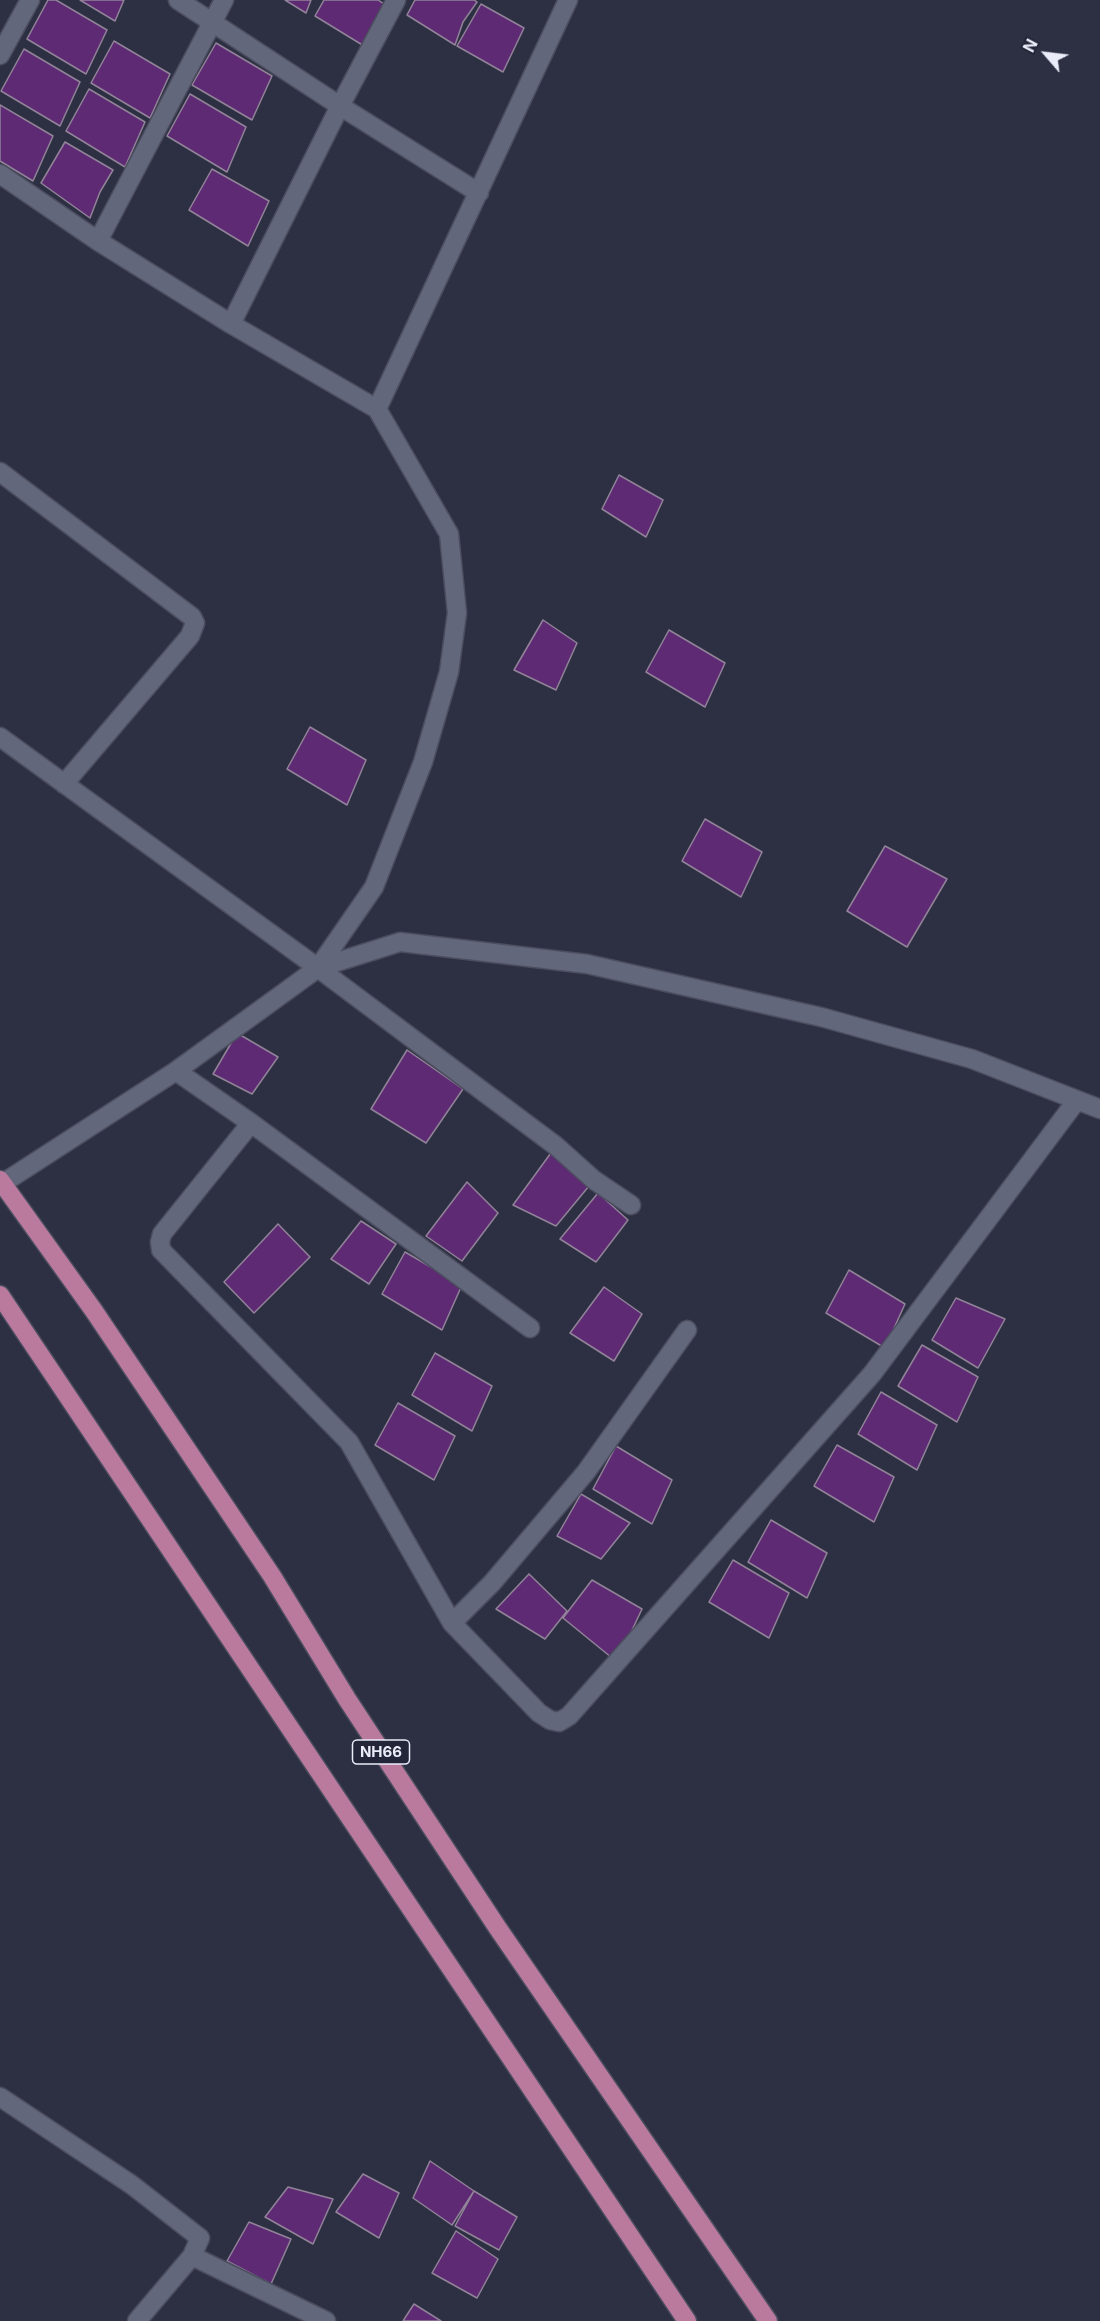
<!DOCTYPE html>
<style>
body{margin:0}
#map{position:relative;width:1100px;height:2321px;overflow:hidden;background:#2d3043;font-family:Inter,sans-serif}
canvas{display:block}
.north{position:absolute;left:1016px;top:24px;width:60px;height:60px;-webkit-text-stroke:4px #232638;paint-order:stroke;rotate:298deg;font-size:16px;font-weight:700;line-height:24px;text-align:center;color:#eaecf9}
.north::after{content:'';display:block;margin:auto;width:21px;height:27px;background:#eaecf9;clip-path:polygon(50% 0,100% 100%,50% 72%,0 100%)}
</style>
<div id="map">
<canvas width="1100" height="2321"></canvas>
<div class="north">N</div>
</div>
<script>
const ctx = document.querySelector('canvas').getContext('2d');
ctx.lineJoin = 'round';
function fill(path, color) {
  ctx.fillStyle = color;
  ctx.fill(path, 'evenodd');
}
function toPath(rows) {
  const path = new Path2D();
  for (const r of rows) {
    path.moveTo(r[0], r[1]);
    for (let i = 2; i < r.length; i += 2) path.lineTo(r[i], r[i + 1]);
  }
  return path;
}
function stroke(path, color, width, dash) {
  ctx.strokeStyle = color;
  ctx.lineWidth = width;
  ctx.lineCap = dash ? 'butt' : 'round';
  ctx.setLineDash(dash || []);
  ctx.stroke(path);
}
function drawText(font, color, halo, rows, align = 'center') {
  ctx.font = font + ' Inter,sans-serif';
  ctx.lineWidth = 4.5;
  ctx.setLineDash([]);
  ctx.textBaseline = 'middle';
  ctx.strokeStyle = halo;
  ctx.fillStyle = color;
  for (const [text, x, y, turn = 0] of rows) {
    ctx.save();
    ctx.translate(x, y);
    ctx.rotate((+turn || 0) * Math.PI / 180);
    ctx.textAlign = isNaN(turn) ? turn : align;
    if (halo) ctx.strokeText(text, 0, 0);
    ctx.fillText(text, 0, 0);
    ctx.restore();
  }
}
const building = toPath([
 [48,0,56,0,107,30,86,74,27,39,48,0],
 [80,0,124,0,115,21,80,0],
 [285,0,311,0,306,13,285,0],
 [324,0,378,0,387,6,364,46,315,16,324,0],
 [415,0,474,0,477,2,463,22,455,45,407,15,415,0],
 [481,4,524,28,503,72,457,46,481,4],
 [114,41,170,74,150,118,91,83,114,41],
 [216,43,272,76,252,120,192,85,216,43],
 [24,49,80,82,60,126,1,91,24,49],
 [89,89,145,122,125,167,66,131,89,89],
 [190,94,246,127,227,172,167,136,190,94],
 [0,105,53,136,33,181,0,161,0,105],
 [65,142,113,170,100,192,90,218,41,183,65,142],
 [212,169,269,201,248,246,189,210,212,169],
 [619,475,663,500,646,537,602,509,619,475],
 [543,620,577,643,556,690,514,670,543,620],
 [669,630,725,663,705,707,646,672,669,630],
 [310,727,366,760,347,805,287,769,310,727],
 [705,819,762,852,741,897,682,861,705,819],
 [885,846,947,879,907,947,847,911,885,846],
 [237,1033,278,1057,252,1094,213,1074,237,1033],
 [407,1050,463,1089,426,1143,371,1109,407,1050],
 [556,1146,594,1180,556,1226,513,1205,556,1146],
 [467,1182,498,1213,462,1261,426,1236,467,1182],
 [598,1193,628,1220,596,1262,560,1239,598,1193],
 [361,1221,396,1244,369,1284,331,1259,361,1221],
 [278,1224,310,1257,254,1313,224,1282,278,1224],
 [405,1252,462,1285,442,1330,382,1294,405,1252],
 [849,1270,905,1304,885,1348,826,1313,849,1270],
 [604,1287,642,1314,614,1361,570,1333,604,1287],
 [956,1298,1005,1319,978,1368,932,1340,956,1298],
 [922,1345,978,1377,957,1422,898,1386,922,1345],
 [435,1353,492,1386,472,1431,412,1395,435,1353],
 [881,1392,937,1425,917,1470,858,1434,881,1392],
 [398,1403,455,1436,434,1480,375,1445,398,1403],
 [837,1445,894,1477,874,1522,814,1486,837,1445],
 [616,1446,672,1480,652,1524,593,1489,616,1446],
 [581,1494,630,1523,601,1559,557,1536,581,1494],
 [771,1520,827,1553,807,1598,748,1562,771,1520],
 [733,1560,789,1593,769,1638,709,1602,733,1560],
 [529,1574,567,1611,545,1639,496,1609,529,1574],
 [592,1580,642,1609,617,1662,563,1618,592,1580],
 [430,2161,474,2191,452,2225,413,2198,430,2161],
 [363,2174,399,2193,379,2238,336,2212,363,2174],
 [288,2187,333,2199,313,2244,265,2217,288,2187],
 [474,2191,517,2217,499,2250,455,2226,474,2191],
 [249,2222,291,2239,271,2284,227,2261,249,2222],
 [456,2231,498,2259,477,2298,432,2273,456,2231],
 [414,2304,441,2321,403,2321,414,2304]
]);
fill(building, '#5e2a74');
stroke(building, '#918398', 1.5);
const minor = toPath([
 [178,0,340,106,479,193],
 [0,55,30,0],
 [0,174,98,241,231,324,377,409,568,0],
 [98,241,224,0],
 [231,324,340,106,396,0],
 [0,472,192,617,195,623,190,636,64,784],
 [0,737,318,968,556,1146,594,1180,631,1205],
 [318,968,374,887,423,762,449,672,457,613,449,534,377,409],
 [176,1071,251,1123,530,1328],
 [251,1123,162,1234,160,1242,161,1250,349,1442,452,1623,539,1713,550,1720,559,1722,569,1716,872,1374,1077,1100],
 [0,1185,176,1071,318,968,400,942,587,964,821,1017,972,1059,1100,1109],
 [452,1623,492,1583,586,1472,687,1330],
 [0,2097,132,2185,200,2238,192,2256,137,2321],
 [192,2256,326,2321]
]);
const trunk = toPath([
 [0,1180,94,1311,272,1576,347,1699,497,1927,768,2321],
 [0,1295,687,2321]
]);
stroke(minor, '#4c4e5f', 21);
stroke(trunk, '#4c4e5f', 21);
stroke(minor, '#63677c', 18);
stroke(trunk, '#ba7a9e', 18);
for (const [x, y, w] of [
 [381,1752,57]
]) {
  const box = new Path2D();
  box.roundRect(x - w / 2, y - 12, w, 24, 4.5);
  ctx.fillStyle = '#232638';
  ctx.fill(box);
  stroke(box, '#eaecf9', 1.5);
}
drawText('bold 15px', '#eaecf9', null, [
 ["NH66",381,1752]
]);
</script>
